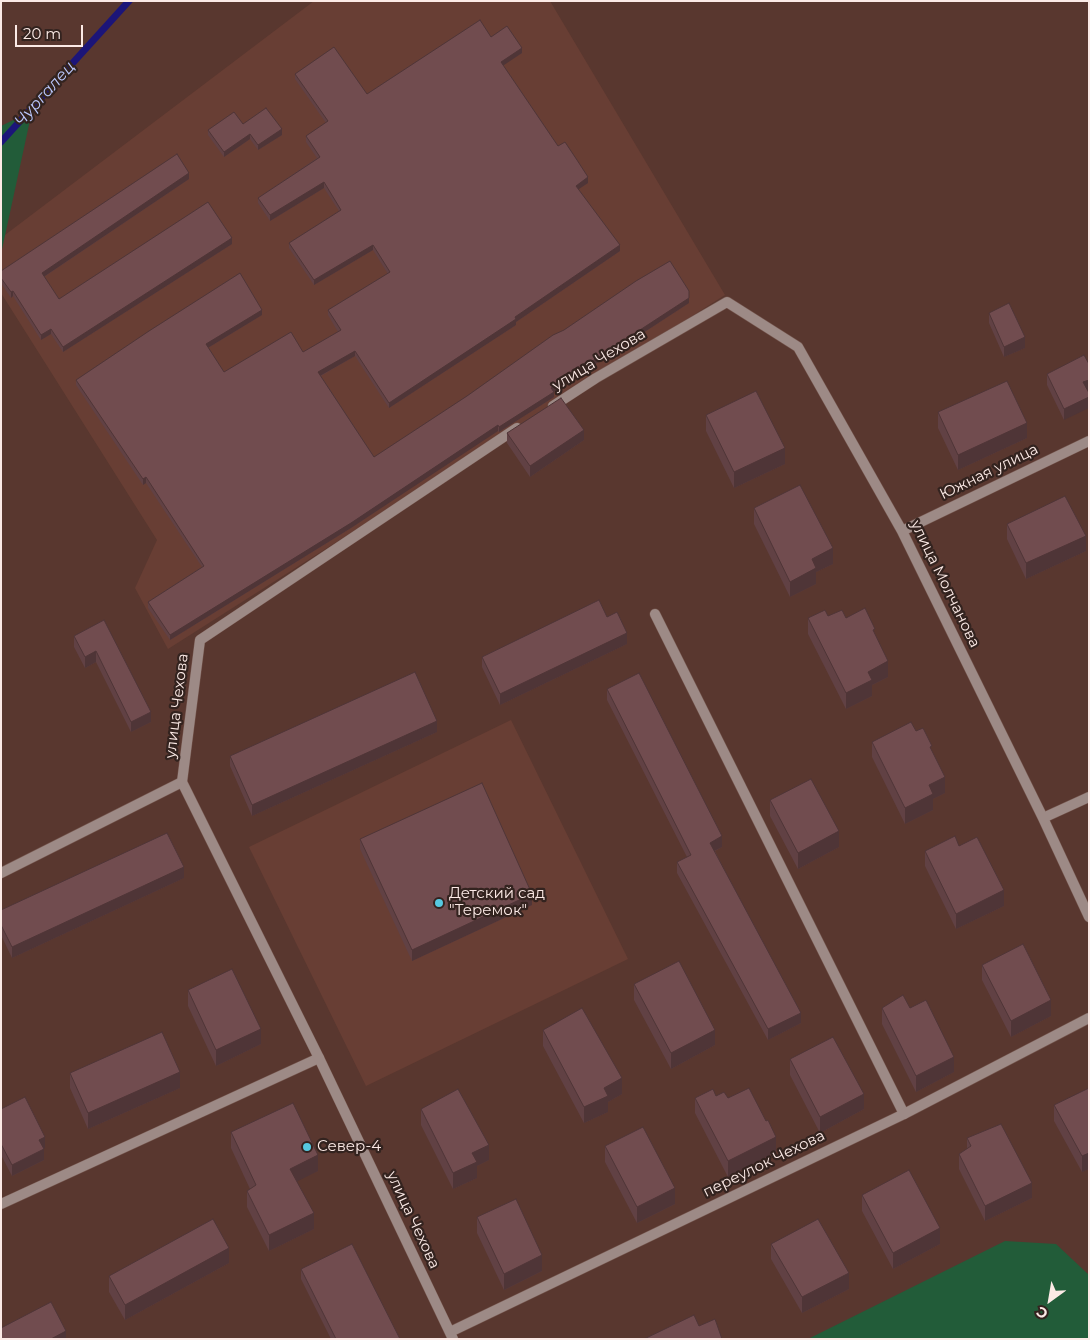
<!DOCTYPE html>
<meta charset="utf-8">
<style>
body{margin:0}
#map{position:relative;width:1090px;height:1340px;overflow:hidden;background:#59372f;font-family:Montserrat,sans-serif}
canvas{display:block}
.frame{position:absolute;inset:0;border:2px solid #fceae6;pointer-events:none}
.north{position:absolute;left:1025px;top:1275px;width:50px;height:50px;-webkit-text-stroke:4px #33231f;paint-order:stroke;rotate:212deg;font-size:14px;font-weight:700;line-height:20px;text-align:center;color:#fceae6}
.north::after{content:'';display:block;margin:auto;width:18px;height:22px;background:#fceae6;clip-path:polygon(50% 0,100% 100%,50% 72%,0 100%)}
.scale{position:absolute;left:15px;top:25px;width:68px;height:22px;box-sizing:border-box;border:2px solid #fceae6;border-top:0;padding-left:6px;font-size:15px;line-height:18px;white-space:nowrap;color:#fceae6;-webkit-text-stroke:4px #33231f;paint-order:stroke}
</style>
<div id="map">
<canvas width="1090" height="1340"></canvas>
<div class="frame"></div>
<div class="north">С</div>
<div class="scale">20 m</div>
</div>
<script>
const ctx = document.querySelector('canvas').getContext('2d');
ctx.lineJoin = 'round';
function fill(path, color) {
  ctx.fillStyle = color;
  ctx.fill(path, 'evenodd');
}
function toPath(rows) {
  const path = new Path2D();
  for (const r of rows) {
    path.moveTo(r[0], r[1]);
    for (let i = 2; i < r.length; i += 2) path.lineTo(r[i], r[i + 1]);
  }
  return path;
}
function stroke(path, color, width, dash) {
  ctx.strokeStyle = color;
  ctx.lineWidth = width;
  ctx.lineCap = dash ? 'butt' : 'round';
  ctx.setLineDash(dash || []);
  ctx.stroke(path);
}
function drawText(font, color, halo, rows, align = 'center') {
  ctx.font = font + ' Montserrat,sans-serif';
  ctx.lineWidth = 4.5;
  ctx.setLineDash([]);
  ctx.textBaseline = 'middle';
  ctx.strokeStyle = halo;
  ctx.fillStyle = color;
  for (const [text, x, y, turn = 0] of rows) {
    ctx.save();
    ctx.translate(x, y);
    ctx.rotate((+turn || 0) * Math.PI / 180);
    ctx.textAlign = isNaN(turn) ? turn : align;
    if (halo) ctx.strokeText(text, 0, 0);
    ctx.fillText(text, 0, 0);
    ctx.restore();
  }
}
fill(toPath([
 [314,1,550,1,725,295,168,649,135,588,157,540,1,293,1,238],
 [511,720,628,959,366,1086,249,847]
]), '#683e34');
fill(toPath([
 [32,111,1,254,1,126],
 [1005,1241,1056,1244,1089,1275,1089,1339,808,1339]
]), '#225c39');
stroke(toPath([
 [1,142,129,1]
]), '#1c1579', 7);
const service = toPath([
 [655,614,904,1114],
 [1,873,182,782],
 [1,1204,319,1058]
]);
const minor = toPath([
 [553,406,596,378,727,302,798,347,902,531,1043,818,1089,917],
 [902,531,1089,441],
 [1043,818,1089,797],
 [450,1332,904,1114,1089,1018],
 [453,1339,319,1058,182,782,200,640,517,428]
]);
stroke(service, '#73544c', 11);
stroke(minor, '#73544c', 11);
stroke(service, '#9d8a86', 10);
stroke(minor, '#9d8a86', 10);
fill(toPath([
 [491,37,522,53,503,65,558,146,588,183,578,189,620,251,516,322,516,325,389,408,355,356,321,376,374,457,689,303,557,389,554,392,554,397,499,432,498,431,480,442,351,528,170,640,148,608,148,602,202,567,146,483,143,485,76,385,76,380,262,315,208,348,224,372,303,352,338,332,328,315,328,310,388,274,373,250,314,285,289,248,289,243,339,211,324,188,270,221,258,203,258,198,317,158,306,142,306,136,326,123,295,79,295,74,367,94],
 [243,124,282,135,258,150,250,139,224,157,208,135,208,130],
 [189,179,44,277,59,299,232,244,63,352,51,334,41,340,13,296,11,298,1,283,1,271],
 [989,313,1025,348,1004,357,989,323],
 [1089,364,1089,390,1064,420,1047,385,1047,374],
 [938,412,1027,438,958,470,938,428],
 [706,415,785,464,734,488,706,431],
 [507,433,584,440,530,477,507,443],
 [754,508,833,564,816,572,816,584,790,597,754,524],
 [1007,524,1086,551,1026,579,1007,539],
 [828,616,846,618,875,635,888,677,872,685,872,696,846,709,808,634,808,618],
 [104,620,151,722,131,732,96,662,85,668,74,647,74,636],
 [627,644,500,705,482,667,482,657],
 [607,689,722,847,715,851,801,1023,768,1040,677,873,677,862,687,857,607,700],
 [916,731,932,752,945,793,933,799,933,810,905,824,872,757,872,742],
 [437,732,252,816,230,766,230,756],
 [770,800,839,847,798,869,770,816],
 [360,839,532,905,412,961,360,849],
 [925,851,1004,906,956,929,925,866],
 [184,878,12,958,1,935,1,910],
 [982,965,1051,1016,1011,1037,982,980],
 [634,984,715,1045,671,1069,634,1000],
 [188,990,261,1044,216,1066,188,1006],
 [882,1008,910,1008,954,1072,916,1092,882,1024],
 [543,1030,622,1094,608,1102,608,1112,584,1123,543,1046],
 [790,1059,864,1109,820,1133,790,1075],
 [70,1073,180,1088,88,1129,70,1088],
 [1089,1088,1089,1169,1082,1172,1054,1121,1054,1105],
 [716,1096,728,1098,776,1152,728,1177,695,1113,695,1098],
 [1,1109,45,1148,43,1148,44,1160,12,1176,1,1155],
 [421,1109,489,1160,477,1166,477,1178,453,1189,421,1125],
 [231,1132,318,1171,296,1181,314,1229,269,1251,247,1207,247,1191,250,1189,231,1148],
 [967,1138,1032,1198,985,1221,959,1169,959,1154,967,1149],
 [605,1146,675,1204,637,1223,605,1162],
 [862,1195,940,1244,893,1269,862,1211],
 [477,1217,542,1271,504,1290,477,1233],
 [771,1244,849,1289,802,1313,771,1259],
 [229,1263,125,1320,109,1292,109,1276],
 [301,1269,400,1339,331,1339,301,1279]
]), '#614144');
fill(toPath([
 [522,48,522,53,501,67,501,62],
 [282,129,282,135,258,150,258,145],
 [250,134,250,139,224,157,224,152],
 [189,173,189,179,42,278,42,273],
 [588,177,588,183,576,191,576,186],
 [324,182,324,188,270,221,270,215],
 [232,238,232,244,63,352,63,347],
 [373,245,373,250,314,285,314,280],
 [620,245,620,251,516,322,516,325,389,408,389,403,515,317],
 [13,291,13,296,11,298,11,292],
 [689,298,689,303,557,389,554,392,554,397,499,432,499,427,551,388],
 [262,310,262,315,206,349,206,344],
 [51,329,51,334,41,340,41,335],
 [1025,337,1025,348,1004,357,1004,347],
 [355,351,355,356,318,377,318,372],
 [1089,380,1089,390,1083,393,1083,382],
 [1089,397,1089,408,1064,420,1064,409],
 [1027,423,1027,438,958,470,958,455],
 [498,425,498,431,351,528,170,640,170,635],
 [584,430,584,440,530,477,530,466],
 [785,448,785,464,734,488,734,472],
 [146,477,146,483,143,485,143,479],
 [1086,536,1086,551,1026,579,1026,563],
 [833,548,833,564,816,572,816,584,790,597,790,582,812,559],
 [627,633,627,644,500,705,500,694],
 [96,651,96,662,85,668,85,657],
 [888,661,888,677,872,685,872,696,846,709,846,693,868,672],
 [151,712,151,722,131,732,131,722],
 [437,721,437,732,252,816,252,805],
 [945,777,945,793,933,799,933,810,905,824,905,808,929,785],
 [839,831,839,847,798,869,798,853],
 [722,836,722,847,710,853,710,843],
 [184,867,184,878,12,958,12,947],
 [1004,890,1004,906,956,929,956,914],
 [532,894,532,905,412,961,412,950],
 [1051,1000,1051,1016,1011,1037,1011,1021],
 [801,1013,801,1023,768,1040,768,1029],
 [261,1029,261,1044,216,1066,216,1050],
 [715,1030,715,1045,671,1069,671,1053],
 [954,1057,954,1072,916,1092,916,1076],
 [180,1072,180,1088,88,1129,88,1113],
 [622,1078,622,1094,608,1102,608,1112,584,1123,584,1107,604,1088],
 [864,1094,864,1109,820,1133,820,1117],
 [45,1137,45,1148,39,1151,39,1140],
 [776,1137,776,1152,728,1177,728,1161],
 [489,1145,489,1160,477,1166,477,1178,453,1189,453,1173,472,1153],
 [44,1149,44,1160,12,1176,12,1165],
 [1089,1153,1089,1169,1082,1172,1082,1156],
 [318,1155,318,1171,290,1185,290,1169],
 [1032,1183,1032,1198,985,1221,985,1206],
 [675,1188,675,1204,637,1223,637,1207],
 [314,1213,314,1229,269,1251,269,1235],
 [940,1228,940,1244,893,1269,893,1253],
 [229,1248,229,1263,125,1320,125,1305],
 [542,1255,542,1271,504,1290,504,1274],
 [849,1273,849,1289,802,1313,802,1297],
 [66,1331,66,1339,51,1339]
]), '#4f3537');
const building = toPath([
 [480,20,491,37,507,26,522,48,501,62,558,146,565,142,577,160,588,177,576,186,620,245,515,317,516,319,389,403,355,351,318,372,374,457,467,396,553,335,564,330,636,281,670,261,689,291,689,298,557,384,551,388,554,392,499,427,498,425,351,523,170,635,148,602,204,566,146,477,143,479,76,380,149,331,240,273,262,310,206,344,224,372,291,332,303,352,341,330,328,310,390,272,373,245,314,280,289,243,341,210,324,182,270,215,258,198,320,157,306,136,328,121,295,74,334,47,367,94,480,20],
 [266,108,282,129,258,145,250,134,224,152,208,130,234,112,243,124,266,108],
 [177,154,189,173,42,273,59,299,208,202,232,238,63,347,51,329,41,335,13,291,11,292,1,278,1,271,177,154],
 [1009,303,1025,337,1004,347,989,313,1009,303],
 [1084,355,1089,364,1089,380,1083,382,1089,393,1089,397,1064,409,1047,374,1084,355],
 [1007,381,1027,423,958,455,938,412,1007,381],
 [756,391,785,448,734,472,706,415,756,391],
 [561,398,584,430,530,466,507,433,561,398],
 [800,485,833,548,812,559,816,568,790,582,754,508,800,485],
 [1065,496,1086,536,1026,563,1007,524,1065,496],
 [599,600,607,617,617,612,627,633,500,694,482,657,599,600],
 [865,608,875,629,873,630,888,661,868,672,872,680,846,693,808,618,825,610,828,616,842,610,846,618,865,608],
 [104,620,151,712,131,722,96,651,85,657,74,636,104,620],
 [415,672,437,721,252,805,230,756,415,672],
 [639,673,722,836,710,843,801,1013,768,1029,677,862,691,855,607,689,639,673],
 [911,722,916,731,923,728,932,746,930,747,945,777,929,785,933,794,905,808,872,742,911,722],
 [811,779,839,831,798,853,770,800,811,779],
 [482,783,532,894,412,950,360,839,482,783],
 [167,833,184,867,12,947,1,925,1,910,167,833],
 [955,836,959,846,977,837,1004,890,956,914,925,851,955,836],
 [1023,944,1051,1000,1011,1021,982,965,1023,944],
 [679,961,715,1030,671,1053,634,984,679,961],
 [232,969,261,1029,216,1050,188,990,232,969],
 [903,995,910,1008,926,1000,954,1057,916,1076,882,1008,903,995],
 [582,1008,622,1078,604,1088,608,1096,584,1107,543,1030,582,1008],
 [162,1032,180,1072,88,1113,70,1073,162,1032],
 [833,1037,864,1094,820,1117,790,1059,833,1037],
 [749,1088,766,1121,768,1120,776,1137,728,1161,695,1098,713,1089,716,1096,724,1092,728,1098,749,1088],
 [1089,1088,1089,1153,1082,1156,1054,1105,1089,1088],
 [458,1089,489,1145,472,1153,477,1162,453,1173,421,1109,458,1089],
 [25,1097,45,1137,39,1140,44,1149,12,1165,1,1144,1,1109,25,1097],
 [293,1103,318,1155,290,1169,314,1213,269,1235,247,1191,256,1185,231,1132,293,1103],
 [1001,1124,1032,1183,985,1206,959,1154,971,1146,967,1138,1001,1124],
 [643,1127,675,1188,637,1207,605,1146,643,1127],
 [909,1170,940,1228,893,1253,862,1195,909,1170],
 [516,1199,542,1255,504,1274,477,1217,516,1199],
 [213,1219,229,1248,125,1305,109,1276,213,1219],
 [818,1219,849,1273,802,1297,771,1244,818,1219],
 [352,1244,400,1339,336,1339,301,1269,352,1244],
 [51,1302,66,1331,51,1339,1,1339,1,1328,51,1302],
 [694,1315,699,1326,715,1319,722,1339,644,1339,694,1315]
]);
fill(building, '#714c4f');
stroke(building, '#4f3537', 1);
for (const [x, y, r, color] of [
 [439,903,5,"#56c9e1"],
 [307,1147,5,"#56c9e1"]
]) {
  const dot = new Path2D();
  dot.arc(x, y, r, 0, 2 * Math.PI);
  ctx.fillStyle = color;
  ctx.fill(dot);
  stroke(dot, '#33231f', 2);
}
drawText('15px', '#fceae6', '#33231f', [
 ["улица Чехова",599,360,-31],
 ["Южная улица",989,472,-26],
 ["улица Молчанова",945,584,64],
 ["улица Чехова",177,706,-83],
 ["переулок Чехова",764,1164,-26],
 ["улица Чехова",413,1220,65]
]);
drawText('15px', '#fceae6', '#33231f', [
 ["Детский сад",449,894],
 ["\"Теремок\"",449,911],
 ["Север-4",317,1147]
], 'left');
drawText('italic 16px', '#bcc9fe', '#33231f', [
 ["Чургалец",45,94,-48]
]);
</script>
